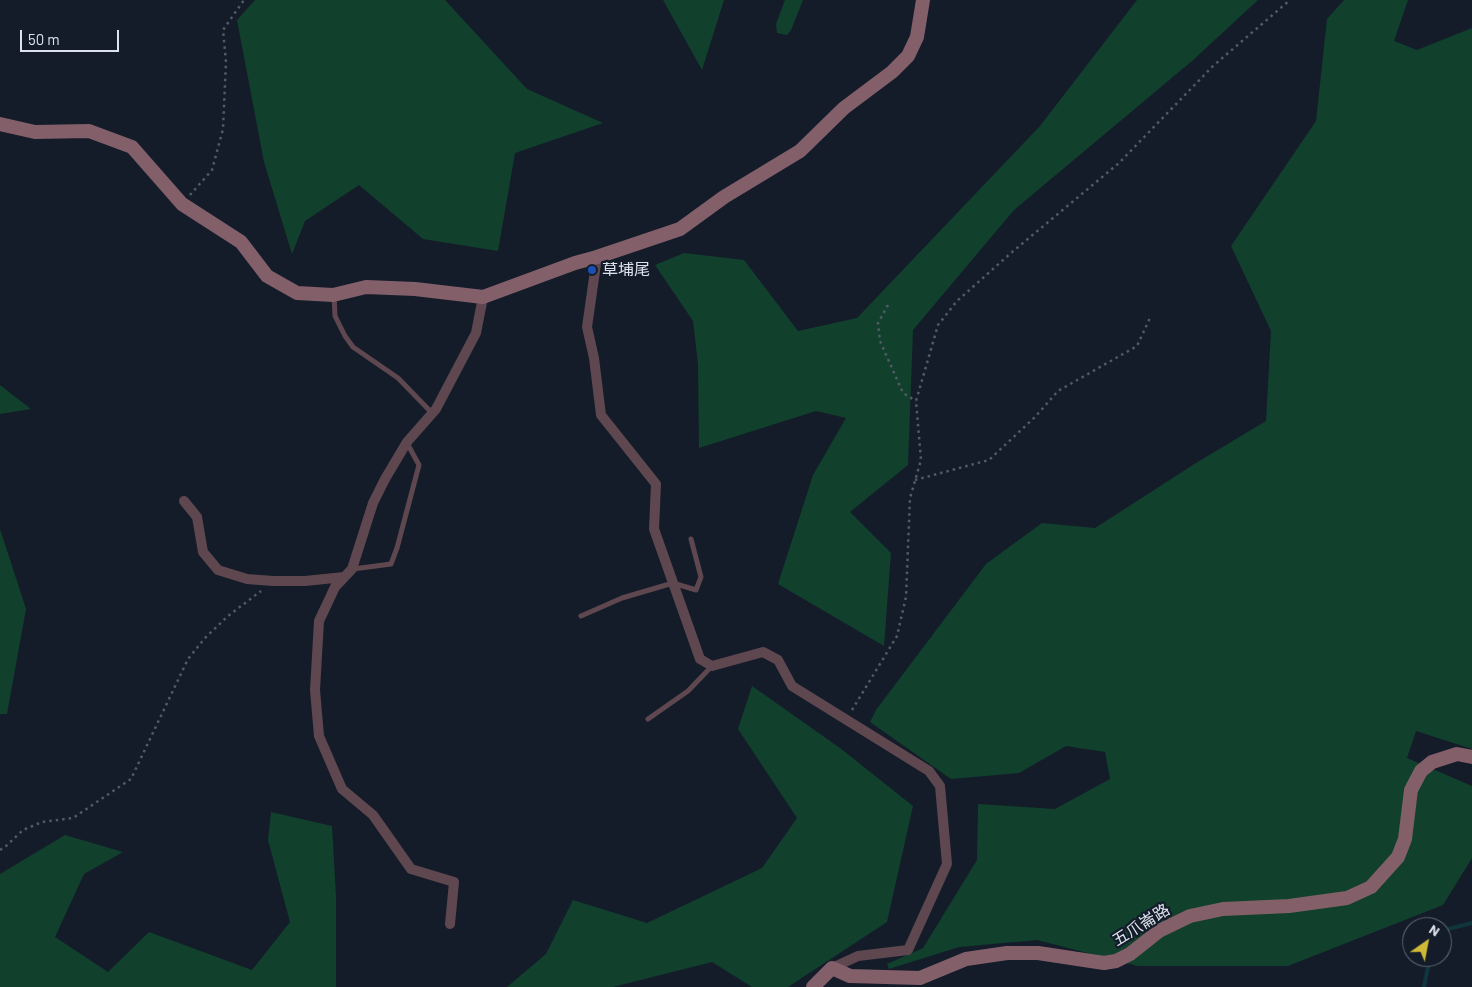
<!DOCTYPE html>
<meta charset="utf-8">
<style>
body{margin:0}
#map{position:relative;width:1472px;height:987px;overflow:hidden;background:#141c2a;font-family:Barlow,sans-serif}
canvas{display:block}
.north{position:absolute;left:1402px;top:917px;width:50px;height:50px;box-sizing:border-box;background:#141c2a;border:1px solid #646c78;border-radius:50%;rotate:33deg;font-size:14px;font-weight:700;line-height:20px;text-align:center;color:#dde3ed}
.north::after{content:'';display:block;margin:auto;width:18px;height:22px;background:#d0b837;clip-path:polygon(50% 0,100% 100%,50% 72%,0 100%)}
.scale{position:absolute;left:20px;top:30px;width:99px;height:22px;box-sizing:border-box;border:2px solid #dde3ed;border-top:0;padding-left:6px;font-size:15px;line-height:18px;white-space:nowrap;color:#dde3ed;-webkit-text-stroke:4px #141c2a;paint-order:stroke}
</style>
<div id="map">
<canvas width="1472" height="987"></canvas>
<div class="north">N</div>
<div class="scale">50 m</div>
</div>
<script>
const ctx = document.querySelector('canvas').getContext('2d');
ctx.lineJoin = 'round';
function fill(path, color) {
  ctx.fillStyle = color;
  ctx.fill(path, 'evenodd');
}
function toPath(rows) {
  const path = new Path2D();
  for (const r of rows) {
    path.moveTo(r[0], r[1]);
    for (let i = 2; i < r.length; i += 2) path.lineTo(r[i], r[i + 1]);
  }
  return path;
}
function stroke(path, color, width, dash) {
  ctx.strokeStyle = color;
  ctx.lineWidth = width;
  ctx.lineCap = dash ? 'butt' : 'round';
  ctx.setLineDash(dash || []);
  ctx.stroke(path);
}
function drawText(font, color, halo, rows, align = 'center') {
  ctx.font = font + ' Barlow,"Noto Sans TC",sans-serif';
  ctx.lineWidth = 4.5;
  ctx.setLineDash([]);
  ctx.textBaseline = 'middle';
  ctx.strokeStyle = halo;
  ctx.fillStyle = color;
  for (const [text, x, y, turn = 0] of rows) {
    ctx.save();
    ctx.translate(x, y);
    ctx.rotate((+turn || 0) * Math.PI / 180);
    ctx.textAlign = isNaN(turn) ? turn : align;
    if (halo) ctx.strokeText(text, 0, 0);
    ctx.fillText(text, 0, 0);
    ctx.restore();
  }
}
fill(toPath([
 [255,0,445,0,527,89,603,123,515,153,498,251,423,239,359,185,305,221,292,254,264,162,237,20],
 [663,0,724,0,702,70],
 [785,0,803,0,791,30,787,35,777,33,776,24],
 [1137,0,1258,0,1192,61,1014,210,913,330,908,465,850,512,891,553,884,646,778,584,813,475,846,418,816,411,699,448,698,364,693,321,655,265,684,253,744,260,798,331,857,318,1040,126],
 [1344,0,1408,0,1394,41,1417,50,1472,28,1472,749,1416,731,1407,758,1472,786,1472,858,1443,905,1288,966,1138,966,1037,940,959,947,889,969,887,964,923,948,977,860,978,804,1055,809,1110,779,1105,752,1066,746,1019,773,951,779,870,722,876,710,986,564,1042,523,1095,528,1196,463,1266,421,1271,331,1231,246,1316,121,1327,19],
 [0,385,31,409,0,414],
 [0,529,26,609,7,714,0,714],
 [752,686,840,748,913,806,887,922,788,987,752,987,712,962,613,987,507,987,546,954,573,900,647,923,762,868,797,818,738,729],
 [271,812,332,826,336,897,336,987,0,987,0,874,65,835,123,852,84,874,55,937,108,972,149,932,252,970,290,922,268,840]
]), '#11402d');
stroke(toPath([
 [1442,938,1448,929,1472,923],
 [1424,987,1430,957]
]), '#10353d', 4);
stroke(toPath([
 [190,195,212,170,223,129,226,62,223,30,244,0],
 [888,305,878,323,880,341,903,393,916,401],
 [915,480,989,460,1035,417,1058,391,1137,346,1150,318],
 [852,710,897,636,906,597,910,498,921,460,916,401,938,325,957,301,1011,253,1119,163,1213,66,1290,0],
 [0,850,6,846,23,830,42,822,73,818,131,779,188,659,205,638,228,616,261,591]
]), '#535a67', 2.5, [2.5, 4]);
stroke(toPath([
 [334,295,335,316,345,336,353,347,398,378,432,413],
 [353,569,391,564,397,548,419,465,407,443],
 [581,616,622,598,673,583,696,590,701,577,691,539],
 [648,719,688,691,712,666]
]), '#5e474e', 5);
stroke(toPath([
 [597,257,587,327,594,358,601,415,656,484,654,529,700,659,712,666,763,652,778,660,792,686,929,771,940,786,947,864,908,950,858,956,832,968],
 [184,501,197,517,203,552,218,570,247,579,273,581,305,581,344,577],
 [450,924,454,882,411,869,373,815,342,789,319,736,315,690,319,621,335,587,352,569,373,503,385,479,407,442,436,409,476,333,483,297]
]), '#5e474e', 10);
stroke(toPath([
 [0,124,35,132,89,131,132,147,182,204,241,242,267,276,297,293,333,295,366,287,415,289,483,297,575,263,597,257,680,229,724,197,800,151,844,108,892,72,908,56,917,37,923,0],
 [813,987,832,968,850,976,920,978,966,959,1007,953,1038,953,1104,963,1116,961,1130,954,1159,931,1190,916,1223,909,1289,906,1347,898,1371,887,1398,857,1405,839,1411,790,1421,771,1432,762,1457,754,1472,757]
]), '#835f6a', 14);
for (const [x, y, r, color] of [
 [592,270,5,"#1a4fb4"]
]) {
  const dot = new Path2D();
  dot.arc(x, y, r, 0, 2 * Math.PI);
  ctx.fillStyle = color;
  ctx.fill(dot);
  stroke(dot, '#141c2a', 2);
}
drawText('16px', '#dde3ed', '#141c2a', [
 ["草埔尾",602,270]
], 'left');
drawText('16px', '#dde3ed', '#141c2a', [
 ["五爪崙路",1141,925,-32]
]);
</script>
